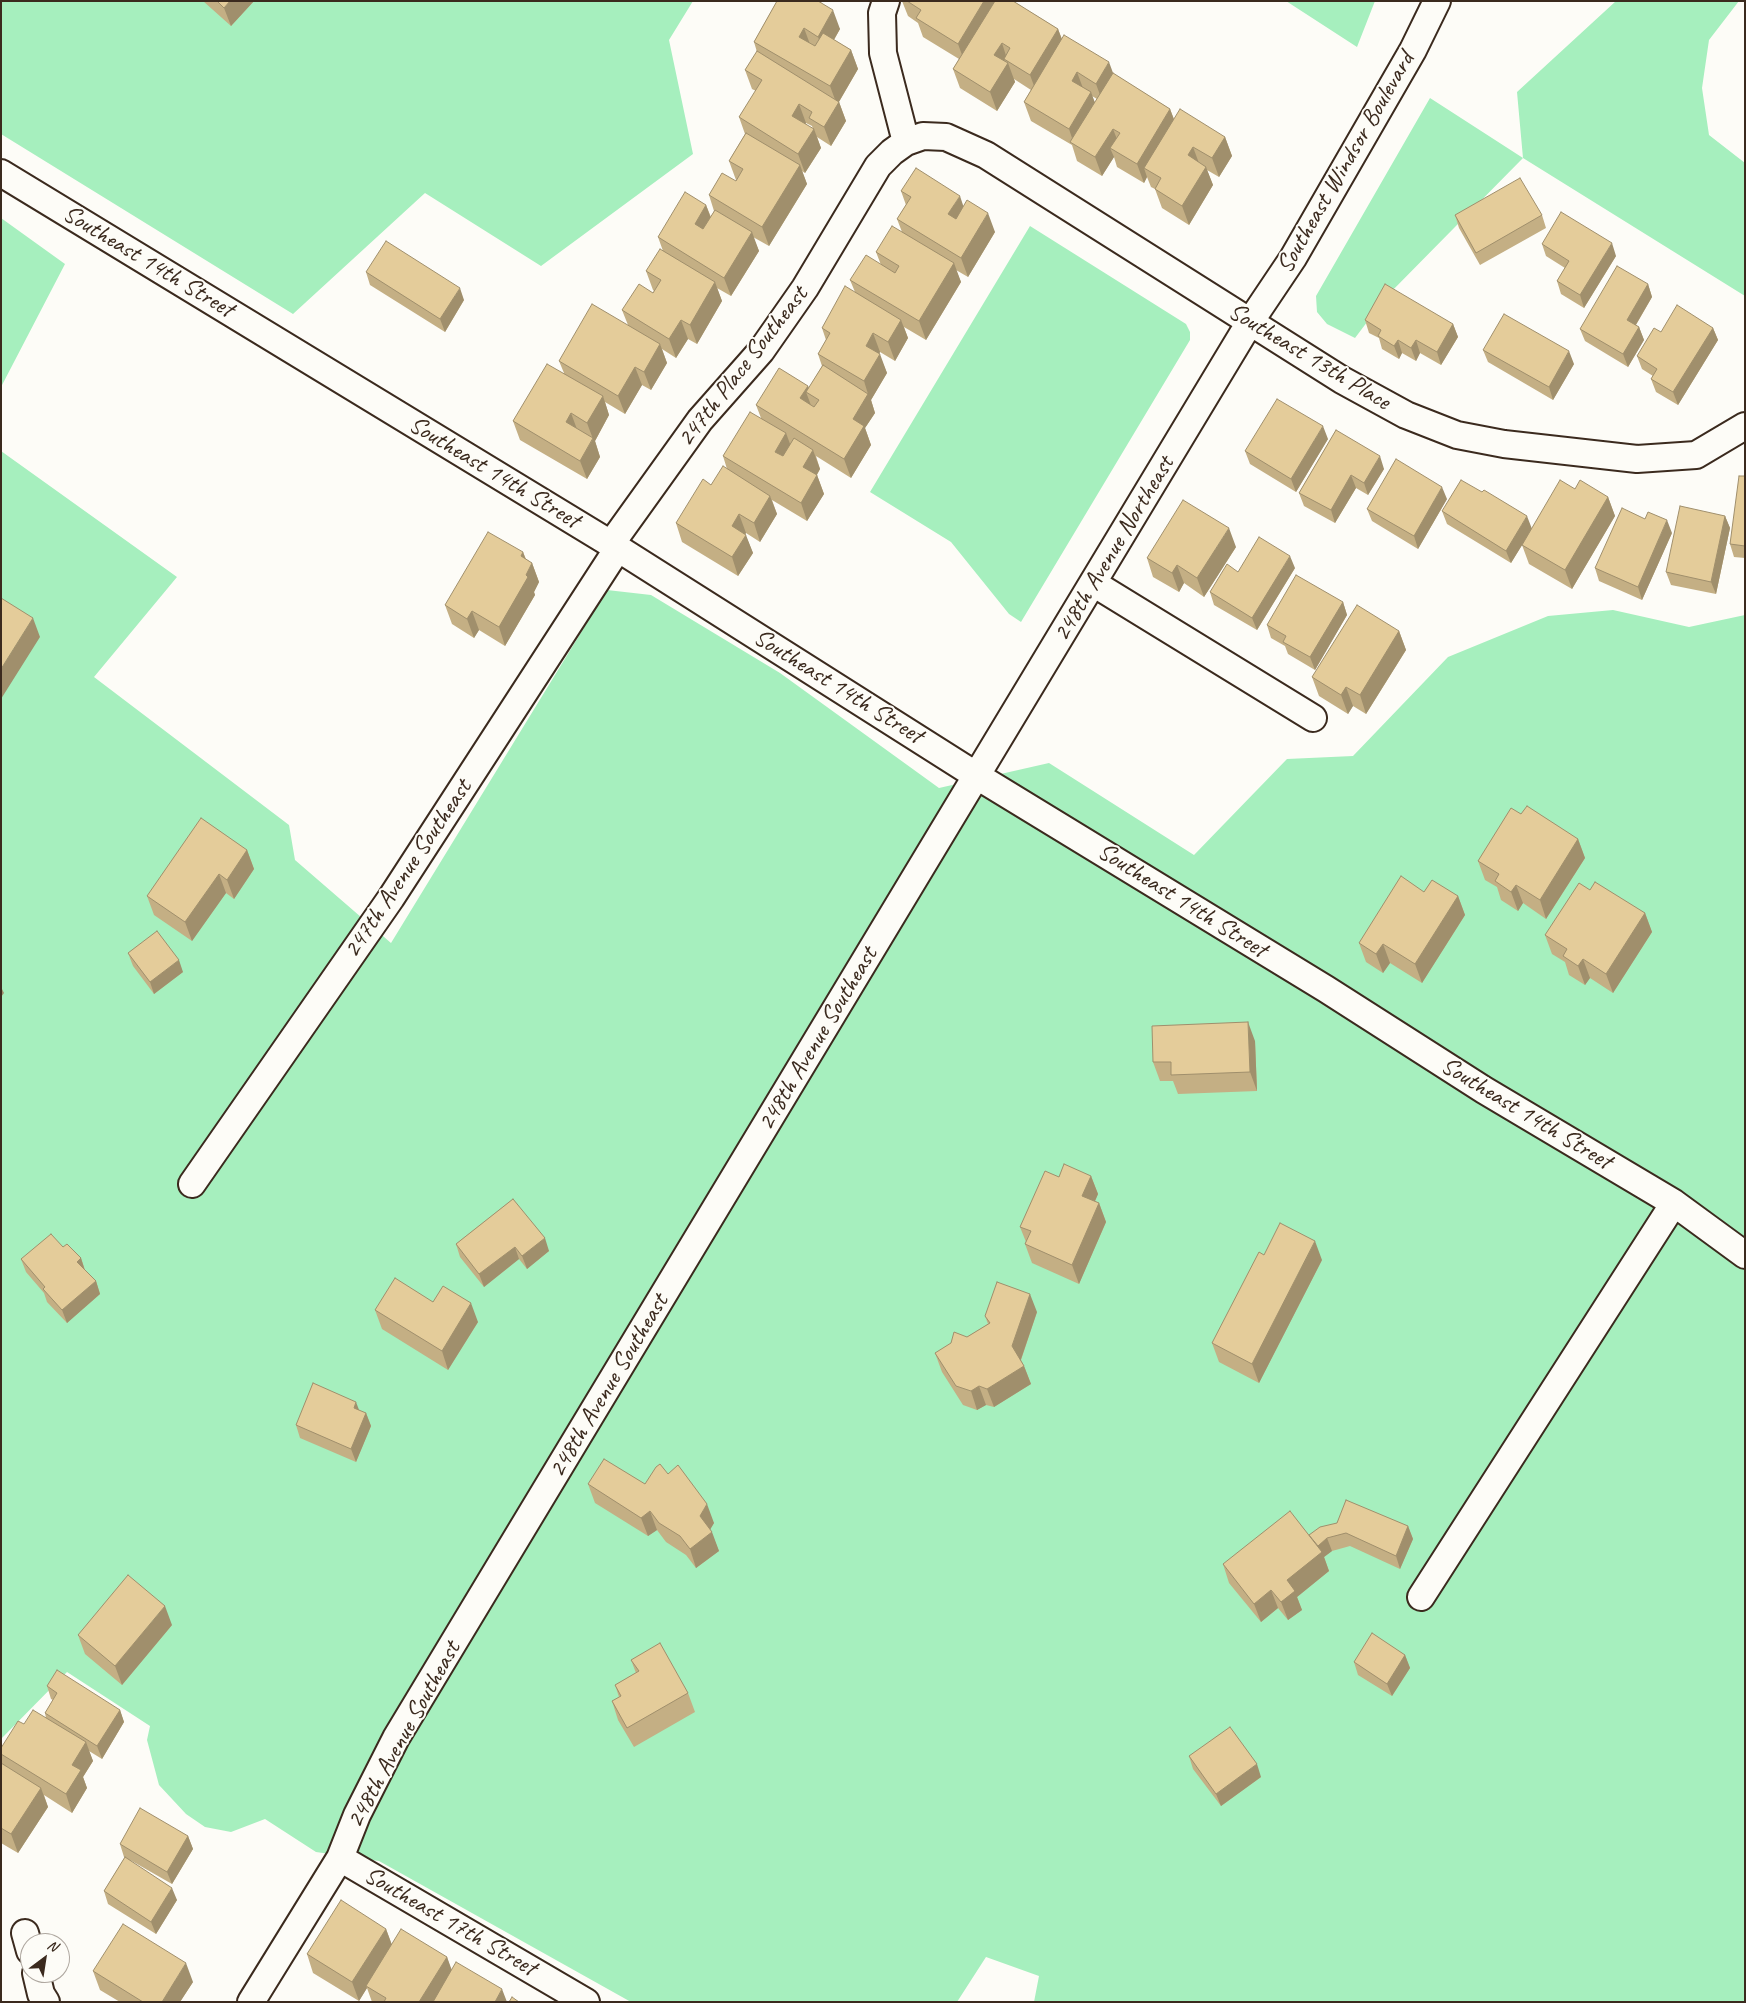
<!DOCTYPE html>
<style>
body{margin:0}
#map{position:relative;width:1746px;height:2003px;overflow:hidden;background:#fdfcf7;font-family:Caveat,sans-serif}
canvas{display:block}
.frame{position:absolute;inset:0;border:2px solid #3b2a1e;pointer-events:none}
.north{position:absolute;left:20px;top:1933px;width:50px;height:50px;box-sizing:border-box;background:#fdfcf7;border:1px solid #afa8a0;border-radius:50%;rotate:31deg;font-size:14px;font-weight:700;line-height:20px;text-align:center;color:#3b2a1e}
.north::after{content:'';display:block;margin:auto;width:18px;height:22px;background:#3b2a1e;clip-path:polygon(50% 0,100% 100%,50% 72%,0 100%)}
</style>
<div id="map">
<canvas width="1746" height="2003"></canvas>
<div class="frame"></div>
<div class="north">N</div>
</div>
<script>
const ctx = document.querySelector('canvas').getContext('2d');
ctx.lineJoin = 'round';
function fill(path, color) {
  ctx.fillStyle = color;
  ctx.fill(path, 'evenodd');
}
function toPath(rows) {
  const path = new Path2D();
  for (const r of rows) {
    path.moveTo(r[0], r[1]);
    for (let i = 2; i < r.length; i += 2) path.lineTo(r[i], r[i + 1]);
  }
  return path;
}
function stroke(path, color, width, dash) {
  ctx.strokeStyle = color;
  ctx.lineWidth = width;
  ctx.lineCap = dash ? 'butt' : 'round';
  ctx.setLineDash(dash || []);
  ctx.stroke(path);
}
function drawText(font, color, halo, rows, align = 'center') {
  ctx.font = font + ' Caveat,sans-serif';
  ctx.lineWidth = 4;
  ctx.setLineDash([]);
  ctx.textBaseline = 'middle';
  ctx.strokeStyle = halo;
  ctx.fillStyle = color;
  for (const [text, x, y, turn = 0] of rows) {
    ctx.save();
    ctx.translate(x, y);
    ctx.rotate((+turn || 0) * Math.PI / 180);
    ctx.textAlign = isNaN(turn) ? turn : align;
    if (halo) ctx.strokeText(text, 0, 0);
    ctx.fillText(text, 0, 0);
    ctx.restore();
  }
}
fill(toPath([
 [1,1,693,1,669,40,693,154,541,266,425,193,293,314,1,134],
 [1286,1,1375,1,1357,47],
 [1616,1,1739,1,1709,40,1702,88,1709,135,1745,163,1745,296,1523,158,1386,297,1355,338,1327,324,1317,312,1316,296,1430,98,1523,158,1517,92],
 [1,218,65,264,1,387],
 [1030,226,1186,324,1190,332,1190,340,1021,622,1009,614,951,542,870,492],
 [1,451,177,577,94,677,289,825,295,860,391,943,607,590,651,595,780,673,939,788,1049,763,1194,855,1287,759,1353,756,1448,657,1548,616,1613,610,1689,627,1745,615,1745,2002,1034,2002,1039,1976,986,1957,957,2002,631,2002,379,1861,316,1852,265,1819,231,1832,205,1827,186,1814,159,1785,147,1740,150,1726,67,1672,1,1739]
]), '#a6efbe');
const minor = toPath([
 [886,1,882,13,883,53,906,142],
 [1,173,611,544,977,776,1326,989,1484,1090,1674,1203,1745,1255],
 [611,544,700,420,761,351,805,288,878,166,892,152,906,142,923,136,946,137,986,155,1342,380,1406,415,1457,435,1504,444,1637,459,1696,455,1745,426],
 [1093,583,1313,718],
 [192,1184,391,898,618,548],
 [1421,1597,1674,1203],
 [340,1858,586,2002],
 [25,1933,30,1951],
 [36,1973,41,1994,46,2002],
 [251,2002,340,1858,357,1815,396,1738,1250,322,1293,258,1413,50,1437,1]
]);
stroke(minor, '#3b2a1e', 30);
stroke(minor, '#fdfcf7', 26);
fill(toPath([
 [203,1,254,1,231,26],
 [777,1,822,1,821,3,840,29,834,40,851,50,858,69,839,102,846,121,831,146,817,137,821,148,805,173,802,171,807,184,769,246,753,237,759,251,731,296,717,288,722,301,697,344,688,339,676,358,662,349,667,363,651,390,642,385,625,414,605,402,609,415,595,441,600,457,587,479,520,440,513,421,564,373,559,361,628,325,622,310,653,293,654,291,653,290,646,271,663,251,658,237,706,205,711,217,714,211,709,195,736,181,736,180,729,161,745,134,739,117,756,91,752,89,745,70,757,52,754,42],
 [806,123,812,126,813,129,805,124],
 [902,1,1013,1,1058,29,1062,39,1114,74,1170,109,1174,119,1225,137,1232,156,1219,177,1207,170,1213,185,1189,225,1162,208,1155,189,1151,187,1147,177,1144,183,1117,167,1114,157,1102,176,1077,161,1072,145,1031,121,1024,102,1031,90,1014,79,1015,82,997,111,960,88,953,69,959,59,923,37,918,23,908,16],
 [1092,96,1097,99,1095,103],
 [901,191,964,207,995,232,968,277,956,270,961,282,926,340,904,327,908,338,895,361,880,352,879,354,887,373,871,400,875,413,865,428,871,445,851,478,816,456,820,469,817,475,824,494,807,521,772,500,777,514,760,542,746,533,745,534,753,553,738,576,682,542,676,523,711,485,727,469,723,456,761,418,756,405,808,386,809,388,822,366,818,354,826,340,822,328,855,292,850,280,881,265,876,252,902,232,897,219,906,205],
 [1455,215,1542,215,1546,228,1480,265,1459,228],
 [1542,244,1616,256,1584,308,1561,294,1557,281,1565,268,1546,256],
 [366,272,464,300,445,332,370,285],
 [1648,284,1652,297,1636,325,1639,327,1644,340,1628,367,1585,341,1580,329],
 [1365,320,1453,324,1458,337,1441,365,1420,353,1416,361,1402,353,1399,359,1382,349,1379,338,1369,333],
 [1713,328,1718,340,1678,405,1656,392,1651,379,1653,376,1642,369,1637,356,1661,332],
 [1483,350,1574,364,1553,400,1488,362],
 [1336,430,1384,469,1368,495,1356,488,1335,523,1304,506,1299,493],
 [1328,439,1296,492,1250,464,1245,451],
 [1745,476,1745,558,1734,557,1730,544],
 [1575,489,1608,497,1615,516,1572,589,1529,564,1522,545,1511,563,1447,524,1442,511,1532,529],
 [1447,499,1418,549,1372,521,1367,509],
 [1725,516,1730,528,1716,594,1671,585,1666,572],
 [1672,533,1642,600,1599,581,1595,568],
 [1236,547,1204,597,1184,583,1179,592,1153,577,1147,558],
 [523,552,526,559,532,563,539,582,534,592,535,595,505,646,479,630,474,638,452,624,445,605],
 [1295,568,1257,630,1214,605,1210,592,1238,572],
 [1343,602,1347,615,1315,670,1288,654,1285,646,1271,638,1267,625],
 [1399,631,1406,650,1366,714,1353,706,1348,714,1319,696,1312,677],
 [1521,814,1578,839,1585,858,1546,919,1523,903,1518,911,1501,900,1497,887,1485,880,1478,861],
 [247,850,254,869,234,899,226,893,192,941,154,915,147,896],
 [1590,890,1645,913,1652,932,1613,993,1590,978,1585,985,1569,975,1565,962,1552,954,1545,935],
 [1424,892,1458,896,1465,915,1422,983,1390,963,1383,973,1366,962,1359,943],
 [128,953,183,972,154,994,133,966],
 [1255,1041,1257,1091,1178,1094,1173,1081,1160,1081,1153,1062],
 [1091,1176,1098,1194,1095,1201,1099,1203,1106,1222,1079,1284,1032,1263,1025,1244,1026,1242,1020,1227,1059,1177],
 [513,1199,549,1251,527,1269,519,1259,484,1287,460,1257,456,1244],
 [63,1247,81,1258,85,1270,96,1281,100,1294,67,1323,47,1302,44,1293,26,1272,21,1259],
 [1322,1260,1259,1383,1219,1362,1212,1343],
 [433,1302,478,1322,448,1370,382,1329,375,1310],
 [1037,1312,1021,1360,1024,1366,1031,1384,994,1407,986,1405,977,1410,963,1405,942,1372,935,1353,967,1337,988,1324,985,1316],
 [366,1413,371,1426,356,1462,300,1438,296,1425],
 [668,1474,714,1523,710,1529,719,1551,696,1568,686,1555,666,1542,657,1530,648,1536,595,1503,588,1484,645,1484],
 [1408,1526,1413,1539,1400,1569,1350,1546,1332,1551,1324,1557,1329,1571,1297,1597,1302,1610,1288,1620,1278,1608,1261,1622,1229,1583,1223,1564,1309,1535],
 [172,1625,122,1685,85,1654,78,1635],
 [1405,1655,1410,1668,1392,1696,1358,1675,1354,1662],
 [631,1660,688,1693,695,1712,634,1747,618,1720,612,1701,619,1697,615,1685,636,1673],
 [47,1686,120,1710,124,1722,102,1759,89,1751,93,1761,83,1777,87,1788,72,1813,44,1795,48,1807,18,1853,1,1843,1,1763,2,1764,1,1761,1,1748,24,1724,46,1718,45,1713,53,1700,51,1699],
 [1189,1756,1261,1777,1221,1806,1193,1769],
 [188,1836,193,1849,172,1884,130,1860,177,1900,156,1934,108,1904,104,1891,125,1857,124,1857,120,1844],
 [386,1929,392,1945,447,1957,451,1970,507,2002,372,2002,367,1988,359,2001,313,1973,307,1954],
 [93,1971,193,1982,180,2002,120,2002,100,1990]
]), '#c4af84');
fill(toPath([
 [230,1,254,1,231,26,224,8],
 [984,1,996,1,965,63,958,44],
 [833,10,840,29,825,55,818,37],
 [804,28,811,47,799,37],
 [1058,29,1065,48,1037,94,1030,75],
 [1002,43,1008,62,1004,59,1006,66,1008,63,1015,82,997,111,990,92,994,55],
 [851,50,858,69,837,105,830,86],
 [1109,62,1116,81,1103,103,1096,84],
 [1077,72,1084,91,1072,81],
 [1091,92,1098,111,1074,144,1069,129],
 [839,102,846,121,831,146,824,127],
 [799,104,806,123,799,135,792,116],
 [1170,109,1177,128,1144,168,1147,177,1144,183,1137,164],
 [814,129,821,148,805,173,798,154],
 [1113,129,1120,147,1110,148,1114,157,1102,176,1095,157],
 [1225,137,1232,156,1219,177,1212,158],
 [1193,147,1200,166,1188,155],
 [800,165,807,184,769,246,762,227],
 [1206,167,1213,185,1189,225,1182,206],
 [960,196,966,214,955,233,948,214],
 [706,205,713,224,702,243,695,224],
 [988,213,995,232,968,277,961,258],
 [752,232,759,251,731,296,724,278],
 [1612,243,1616,256,1584,308,1580,295],
 [954,263,961,282,926,340,919,321],
 [715,282,722,301,697,344,690,325],
 [1648,284,1652,297,1631,333,1627,320],
 [460,288,464,300,445,332,440,319],
 [681,320,688,339,676,358,669,339],
 [901,320,908,338,895,361,888,342],
 [1453,324,1458,337,1441,365,1437,352],
 [1639,327,1644,340,1628,367,1623,354],
 [1713,328,1718,340,1678,405,1673,392],
 [873,333,880,352,873,364,866,346],
 [1398,340,1402,353,1399,359,1394,346],
 [1416,340,1420,353,1416,361,1411,348],
 [660,344,667,363,651,390,644,372],
 [1569,351,1574,364,1553,400,1549,387],
 [880,354,887,373,871,400,875,413,865,428,871,445,851,478,844,459,853,419,868,394,864,381],
 [635,367,642,385,625,414,618,396],
 [808,386,811,395,806,392,812,408,800,398],
 [603,396,609,415,595,441,600,457,587,479,580,461,593,439,587,423],
 [571,413,578,432,566,422],
 [1323,426,1328,439,1296,492,1291,479],
 [786,433,793,452,782,470,775,452],
 [813,450,820,469,810,486,803,467],
 [1380,456,1384,469,1368,495,1364,483],
 [817,475,824,494,807,521,801,503],
 [1351,475,1356,488,1335,523,1331,510],
 [1442,487,1447,499,1418,549,1414,536],
 [770,496,777,514,760,542,754,523],
 [1608,497,1615,516,1572,589,1565,570],
 [739,514,746,533,739,545,732,526],
 [1527,516,1532,529,1511,563,1506,551],
 [1725,516,1730,528,1716,594,1711,582],
 [1667,520,1672,533,1642,600,1638,587],
 [1229,528,1236,547,1204,597,1197,578],
 [746,535,753,553,738,576,732,557],
 [523,552,529,569,532,563,539,582,534,592,535,595,505,646,499,627,521,556],
 [1290,556,1295,568,1257,630,1252,618],
 [1177,565,1184,583,1179,592,1172,573],
 [1343,602,1347,615,1315,670,1310,657],
 [472,611,479,630,474,638,467,619],
 [33,618,40,637,1,699,1,669],
 [1399,631,1406,650,1366,714,1360,695],
 [1346,687,1353,706,1348,714,1341,695],
 [1578,839,1585,858,1546,919,1540,900],
 [247,850,254,869,234,899,227,880],
 [219,874,226,893,192,941,185,922],
 [1516,885,1523,903,1518,911,1511,892],
 [1458,896,1465,915,1422,983,1415,964],
 [1645,913,1652,932,1613,993,1606,974],
 [1383,944,1390,963,1383,973,1376,954],
 [1583,959,1590,978,1585,985,1578,966],
 [179,960,183,972,154,994,150,982],
 [1,987,4,993,1,997],
 [1248,1022,1255,1041,1257,1091,1250,1072],
 [1091,1176,1098,1194,1089,1215,1082,1196],
 [1099,1203,1106,1222,1079,1284,1072,1265],
 [545,1238,549,1251,527,1269,522,1256],
 [1315,1241,1322,1260,1259,1383,1252,1364],
 [515,1247,519,1259,484,1287,479,1274],
 [81,1258,85,1271,77,1262],
 [96,1281,100,1294,67,1323,62,1310],
 [1030,1294,1037,1312,1019,1365,1012,1346],
 [471,1303,478,1322,448,1370,442,1351],
 [1024,1366,1031,1384,994,1407,987,1389],
 [979,1386,986,1405,977,1410,971,1391],
 [356,1402,361,1415,354,1408],
 [366,1413,371,1426,356,1462,351,1449],
 [707,1504,714,1523,707,1535,700,1516],
 [650,1511,657,1530,648,1536,641,1518],
 [1408,1526,1413,1539,1400,1569,1396,1556],
 [712,1532,719,1551,696,1568,690,1549],
 [1327,1538,1332,1551,1324,1557,1329,1571,1297,1597,1302,1610,1288,1620,1281,1602,1287,1580,1316,1547],
 [1271,1590,1278,1608,1261,1622,1254,1604],
 [165,1606,172,1625,122,1685,115,1666],
 [1405,1655,1410,1668,1392,1696,1387,1684],
 [120,1710,124,1722,102,1759,97,1746],
 [86,1742,93,1761,83,1777,87,1788,72,1813,66,1794,72,1765],
 [1257,1764,1261,1777,1221,1806,1216,1794],
 [41,1788,48,1807,18,1853,11,1834],
 [188,1836,193,1849,172,1884,167,1872],
 [172,1888,177,1900,156,1934,151,1922],
 [386,1929,393,1948,366,1986,367,1988,359,2001,352,1982],
 [447,1957,454,1976,437,2002,419,2002],
 [186,1963,193,1982,180,2002,162,2002],
 [502,1989,507,2002,495,2002]
]), '#a08f6c');
const building = toPath([
 [217,1,230,1,224,8,217,1],
 [777,1,818,1,833,10,818,37,804,28,799,37,815,46,823,33,851,50,830,86,754,42,777,1],
 [907,1,984,1,958,44,916,18,921,10,907,1],
 [995,1,1013,1,1058,29,1030,75,1004,59,1010,48,1002,43,994,55,1008,63,990,92,953,69,995,1],
 [1064,35,1109,62,1096,84,1077,72,1072,81,1091,92,1069,129,1024,102,1064,35],
 [757,51,839,102,824,127,809,118,812,112,799,104,792,116,814,129,798,154,739,117,762,80,745,70,757,51],
 [1113,73,1170,109,1137,164,1110,148,1120,133,1113,129,1095,157,1070,142,1113,73],
 [1180,109,1225,137,1212,158,1193,147,1188,155,1206,167,1182,206,1155,189,1161,178,1144,168,1180,109],
 [746,133,800,165,762,227,709,195,722,173,736,181,743,169,729,161,746,133],
 [916,168,960,196,948,214,956,219,967,200,988,213,961,258,897,219,911,197,901,191,916,168],
 [1520,178,1542,215,1476,253,1455,215,1520,178],
 [685,192,706,205,695,224,703,229,715,210,752,232,724,278,658,237,685,192],
 [1561,212,1612,243,1580,295,1557,281,1569,261,1542,244,1561,212],
 [892,226,954,263,919,321,850,280,866,255,895,273,899,266,876,252,892,226],
 [386,241,460,288,440,319,366,272,386,241],
 [660,249,715,282,690,325,681,320,669,339,622,310,639,284,653,293,661,280,646,271,660,249],
 [1617,266,1648,284,1627,320,1639,327,1623,354,1580,329,1617,266],
 [1385,284,1453,324,1437,352,1416,340,1411,348,1398,340,1394,346,1378,336,1381,330,1365,320,1385,284],
 [845,286,901,320,888,342,873,333,866,346,880,354,864,381,818,354,830,333,822,328,845,286],
 [592,304,660,344,644,372,635,367,618,396,559,361,592,304],
 [1677,305,1713,328,1673,392,1651,379,1657,369,1637,356,1654,328,1661,332,1677,305],
 [1504,314,1569,351,1549,387,1483,350,1504,314],
 [547,364,603,396,587,423,571,413,566,422,593,438,580,461,513,421,547,364],
 [823,365,868,394,853,419,864,426,844,459,756,405,779,368,808,386,800,398,814,407,819,400,806,392,823,365],
 [1277,399,1323,426,1291,479,1245,451,1277,399],
 [750,412,786,433,775,452,783,456,794,438,813,450,803,467,817,475,801,503,723,456,750,412],
 [1336,430,1380,456,1364,483,1351,475,1331,510,1299,493,1336,430],
 [1396,459,1442,487,1414,536,1367,509,1396,459],
 [723,466,770,496,754,523,739,514,732,526,746,535,732,557,676,523,703,479,711,485,723,466],
 [1739,476,1745,476,1745,546,1730,544,1739,476],
 [1461,480,1482,492,1484,490,1527,516,1506,551,1442,511,1461,480],
 [1560,480,1575,489,1580,480,1608,497,1565,570,1522,545,1560,480],
 [1183,500,1229,528,1197,578,1177,565,1172,573,1147,558,1183,500],
 [1680,506,1725,516,1711,582,1666,572,1680,506],
 [1622,508,1645,519,1648,512,1667,520,1638,587,1595,568,1622,508],
 [488,532,523,552,521,556,532,563,526,575,528,577,499,627,472,611,467,619,445,605,488,532],
 [1259,537,1290,556,1252,618,1210,592,1227,564,1238,572,1259,537],
 [1296,575,1343,602,1310,657,1283,642,1286,636,1267,625,1296,575],
 [1,598,33,618,1,669,1,598],
 [1357,605,1399,631,1360,695,1346,687,1341,695,1312,677,1357,605],
 [1527,806,1578,839,1540,900,1516,885,1511,892,1495,881,1499,874,1478,861,1511,808,1521,814,1527,806],
 [201,818,247,850,227,880,219,874,185,922,147,896,201,818],
 [1401,876,1424,892,1432,880,1458,896,1415,964,1383,944,1376,954,1359,943,1401,876],
 [1595,882,1645,913,1606,974,1583,959,1578,966,1563,956,1567,949,1545,935,1579,883,1590,890,1595,882],
 [157,931,179,960,150,982,128,953,157,931],
 [1248,1022,1250,1072,1171,1075,1171,1062,1153,1062,1152,1026,1248,1022],
 [1064,1164,1091,1176,1082,1196,1099,1203,1072,1265,1025,1244,1031,1231,1020,1227,1045,1171,1059,1177,1064,1164],
 [513,1199,545,1238,522,1256,515,1247,479,1274,456,1244,513,1199],
 [1280,1223,1315,1241,1252,1364,1212,1343,1259,1252,1264,1255,1280,1223],
 [51,1234,63,1247,67,1244,81,1258,77,1262,96,1281,62,1310,43,1289,45,1287,21,1259,51,1234],
 [395,1278,433,1302,443,1286,471,1303,442,1351,375,1310,395,1278],
 [997,1282,1030,1294,1012,1346,1024,1366,987,1389,979,1386,971,1391,956,1386,935,1353,951,1343,954,1332,967,1337,990,1323,985,1316,997,1282],
 [313,1383,356,1402,354,1408,366,1413,351,1449,296,1425,313,1383],
 [604,1459,645,1484,656,1467,660,1464,668,1474,678,1465,707,1504,700,1516,712,1532,690,1549,680,1536,659,1523,650,1511,641,1518,588,1484,604,1459],
 [1346,1500,1408,1526,1396,1556,1346,1533,1327,1538,1318,1546,1309,1535,1320,1527,1337,1523,1346,1500],
 [1290,1511,1322,1552,1287,1580,1295,1591,1281,1602,1271,1590,1254,1604,1223,1564,1290,1511],
 [128,1575,165,1606,115,1666,78,1635,128,1575],
 [1372,1633,1405,1655,1387,1684,1354,1662,1372,1633],
 [660,1643,688,1693,627,1728,612,1701,621,1696,615,1685,639,1671,631,1660,660,1643],
 [57,1670,120,1710,97,1746,45,1713,57,1693,47,1686,57,1670],
 [33,1710,86,1742,72,1765,81,1770,66,1794,1,1754,1,1748,18,1721,24,1724,33,1710],
 [1230,1727,1257,1764,1216,1794,1189,1756,1230,1727],
 [1,1763,41,1788,11,1834,1,1828,1,1763],
 [140,1808,188,1836,167,1872,120,1844,140,1808],
 [125,1857,172,1888,151,1922,104,1891,125,1857],
 [341,1900,386,1929,352,1982,307,1954,341,1900],
 [123,1924,186,1963,162,2002,143,2002,93,1971,123,1924],
 [401,1929,447,1957,419,2002,384,2002,386,1998,366,1986,401,1929],
 [456,1962,502,1989,495,2002,433,2002,456,1962],
 [512,1997,519,2002,509,2002,512,1997]
]);
fill(building, '#e4cc9a');
stroke(building, '#a08f6c', 1);
drawText('25px', '#3b2a1e', '#fdfcf7', [
 ["Southeast Windsor Boulevard",1346,163,-60],
 ["Southeast 14th Street",148,262,31],
 ["Southeast 13th Place",1309,357,31],
 ["247th Place Southeast",743,367,-52],
 ["Southeast 14th Street",494,473,31],
 ["248th Avenue Northeast",1114,549,-59],
 ["Southeast 14th Street",838,687,32],
 ["247th Avenue Southeast",408,869,-56],
 ["Southeast 14th Street",1182,901,32],
 ["248th Avenue Southeast",818,1039,-59],
 ["Southeast 14th Street",1526,1114,31],
 ["248th Avenue Southeast",609,1386,-59],
 ["248th Avenue Southeast",404,1735,-61],
 ["Southeast 17th Street",450,1922,30]
]);
</script>
